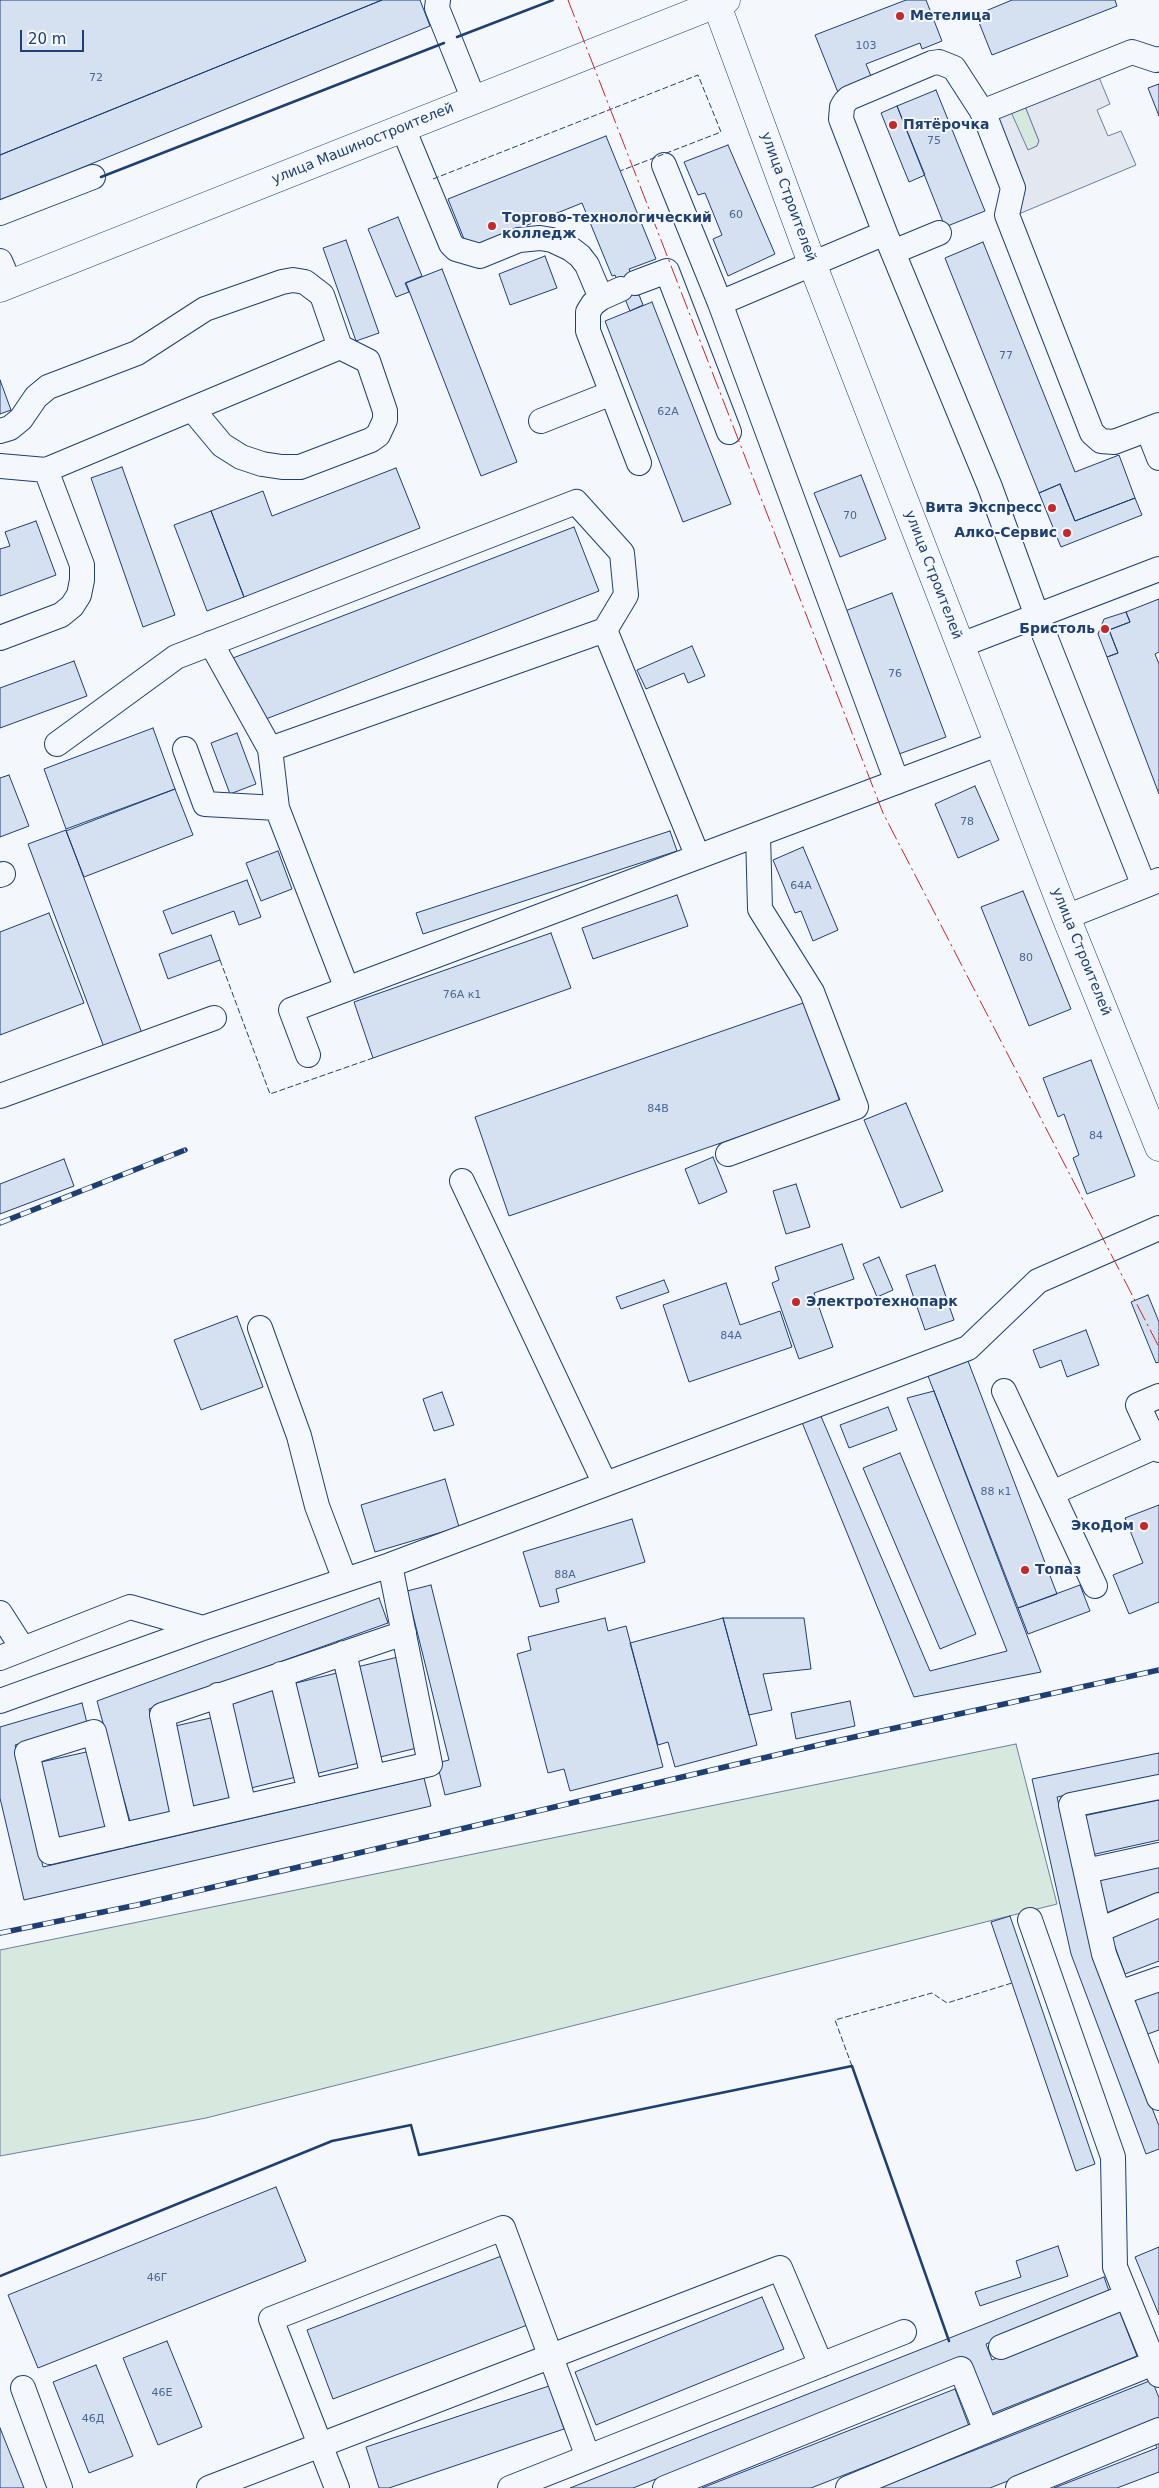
<!DOCTYPE html>
<meta charset="utf-8">
<style>
body{margin:0}
#map{position:relative;width:1159px;height:2488px;overflow:hidden;background:#f4f7fb;font-family:"DejaVu Sans",sans-serif}
canvas{display:block}
.scale{position:absolute;left:20px;top:30px;width:64px;height:22px;box-sizing:border-box;border:2px solid #1d3f73;border-top:0;padding-left:6px;font-size:15px;line-height:18px;white-space:nowrap;color:#1d3f73;-webkit-text-stroke:4px #f4f7fb;paint-order:stroke}
</style>
<div id="map">
<canvas width="1159" height="2488"></canvas>
<div class="scale">20 m</div>
</div>
<script>
const ctx = document.querySelector('canvas').getContext('2d');
ctx.lineJoin = 'round';
function fill(path, color) {
  ctx.fillStyle = color;
  ctx.fill(path, 'evenodd');
}
function toPath(rows) {
  const path = new Path2D();
  for (const r of rows) {
    path.moveTo(r[0], r[1]);
    for (let i = 2; i < r.length; i += 2) path.lineTo(r[i], r[i + 1]);
  }
  return path;
}
function stroke(path, color, width, dash) {
  ctx.strokeStyle = color;
  ctx.lineWidth = width;
  ctx.lineCap = dash ? 'butt' : 'round';
  ctx.setLineDash(dash || []);
  ctx.stroke(path);
}
function drawText(font, color, halo, rows, align = 'center') {
  ctx.font = font + ' "DejaVu Sans",sans-serif';
  ctx.lineWidth = 4;
  ctx.setLineDash([]);
  ctx.textBaseline = 'middle';
  ctx.strokeStyle = halo;
  ctx.fillStyle = color;
  for (const [text, x, y, turn = 0] of rows) {
    ctx.save();
    ctx.translate(x, y);
    ctx.rotate((+turn || 0) * Math.PI / 180);
    ctx.textAlign = isNaN(turn) ? turn : align;
    if (halo) ctx.strokeText(text, 0, 0);
    ctx.fillText(text, 0, 0);
    ctx.restore();
  }
}
const green = toPath([
 [1025,106,1039,141,1037,146,1027,151,995,114,1025,106],
 [1016,1744,1057,1904,206,2118,0,2156,0,1950,1016,1744]
]);
fill(green, '#d7e8df');
stroke(green, '#687fa3', 1);
const parking = toPath([
 [1096,70,1110,104,1097,110,1108,136,1121,131,1136,165,1014,216,974,121,985,116,1011,112,1028,150,1037,146,1039,141,1025,106,1096,70]
]);
fill(parking, '#e3e8f0');
stroke(parking, '#687fa3', 1);
const building = toPath([
 [0,0,382,0,0,155,0,0],
 [382,0,420,0,430,26,0,201,0,155,382,0],
 [906,0,926,0,942,41,922,49,920,43,866,64,873,81,839,95,815,35,906,0],
 [1012,0,1115,0,1117,6,992,55,976,15,1012,0],
 [1159,84,1159,116,1148,88,1159,84],
 [936,90,985,211,945,227,897,106,936,90],
 [897,106,925,175,909,182,881,113,897,106],
 [606,136,656,259,629,269,643,305,630,311,615,275,612,276,582,203,468,249,448,199,606,136],
 [728,145,775,254,728,276,713,239,722,235,705,193,698,195,684,162,728,145],
 [398,217,422,276,405,283,409,292,396,297,368,229,398,217],
 [346,240,379,333,356,341,323,248,346,240],
 [983,242,1075,472,1119,455,1135,498,1075,521,1060,484,1039,493,945,258,983,242],
 [545,256,557,288,510,305,499,274,545,256],
 [442,269,517,462,481,476,406,283,442,269],
 [652,302,731,504,683,522,605,321,652,302],
 [0,380,11,410,0,414,0,380],
 [122,467,175,615,143,627,91,478,122,467],
 [396,468,420,528,244,597,211,511,263,491,272,516,396,468],
 [861,475,886,539,840,557,814,493,861,475],
 [1060,484,1075,521,1135,498,1142,515,1061,547,1039,493,1060,484],
 [211,511,244,597,207,611,174,525,211,511],
 [36,521,56,575,0,596,0,549,10,546,5,532,36,521],
 [574,527,599,591,258,722,233,658,574,527],
 [892,593,946,737,899,754,845,611,892,593],
 [1159,599,1159,652,1155,654,1159,664,1159,794,1107,657,1118,653,1109,630,1130,622,1126,612,1159,599],
 [1126,612,1130,622,1109,630,1118,653,1107,657,1098,634,1104,619,1126,612],
 [692,646,705,676,688,683,684,673,646,689,637,670,692,646],
 [74,661,87,696,0,728,0,688,74,661],
 [153,728,175,789,66,829,44,769,153,728],
 [237,733,256,784,230,794,211,743,237,733],
 [9,775,29,826,0,837,0,778,9,775],
 [975,786,999,840,958,858,935,804,975,786],
 [175,789,193,835,84,877,66,831,175,789],
 [66,830,143,1036,105,1050,28,844,66,830],
 [670,831,677,851,423,934,416,913,670,831],
 [803,847,838,930,813,941,801,911,795,913,773,860,803,847],
 [278,851,292,889,261,901,246,863,278,851],
 [247,880,261,917,239,925,234,911,172,934,163,911,247,880],
 [1023,891,1071,1009,1029,1026,981,907,1023,891],
 [677,895,688,926,593,959,582,928,677,895],
 [49,913,84,1003,0,1035,0,932,49,913],
 [551,933,571,988,373,1058,354,1002,551,933],
 [211,935,220,960,168,979,159,954,211,935],
 [806,1002,840,1102,509,1216,475,1117,806,1002],
 [1091,1060,1135,1176,1087,1194,1073,1158,1079,1155,1064,1114,1058,1117,1043,1078,1091,1060],
 [906,1103,943,1191,901,1208,864,1120,906,1103],
 [713,1157,727,1192,699,1204,685,1169,713,1157],
 [64,1159,74,1186,0,1214,0,1184,64,1159],
 [796,1184,810,1227,786,1234,773,1191,796,1184],
 [842,1244,854,1279,814,1293,833,1347,799,1359,772,1283,779,1280,775,1267,842,1244],
 [879,1257,893,1290,877,1297,863,1264,879,1257],
 [935,1265,954,1320,925,1330,906,1275,935,1265],
 [664,1280,669,1292,621,1309,616,1297,664,1280],
 [726,1283,740,1325,780,1311,792,1347,689,1382,663,1305,726,1283],
 [1148,1295,1159,1322,1159,1362,1156,1363,1131,1302,1148,1295],
 [237,1316,263,1387,201,1410,174,1340,237,1316],
 [1086,1330,1099,1365,1067,1377,1061,1360,1040,1368,1033,1350,1086,1330],
 [968,1361,1057,1594,1018,1608,928,1376,968,1361],
 [934,1391,1041,1672,914,1697,801,1420,820,1414,930,1671,1007,1651,907,1398,934,1391],
 [442,1392,454,1425,434,1431,423,1399,442,1392],
 [888,1407,897,1430,849,1448,840,1425,888,1407],
 [900,1453,976,1634,940,1649,863,1468,900,1453],
 [445,1479,459,1527,375,1552,361,1505,445,1479],
 [1159,1505,1159,1602,1129,1614,1113,1575,1143,1563,1125,1518,1159,1505],
 [632,1519,645,1562,556,1589,559,1602,540,1607,523,1552,632,1519],
 [431,1585,481,1786,445,1795,437,1763,449,1760,407,1591,431,1585],
 [1080,1585,1090,1611,1028,1634,1018,1608,1080,1585],
 [379,1598,388,1623,149,1709,175,1815,131,1825,97,1701,379,1598],
 [605,1618,608,1631,626,1626,663,1767,570,1791,564,1769,548,1773,517,1654,531,1650,528,1637,605,1618],
 [723,1618,804,1618,811,1669,763,1674,772,1710,749,1715,723,1618],
 [723,1618,757,1745,675,1767,668,1742,658,1745,630,1643,723,1618],
 [398,1657,421,1747,376,1758,353,1668,398,1657],
 [337,1673,359,1763,315,1774,292,1684,337,1673],
 [273,1687,296,1777,251,1788,228,1698,273,1687],
 [850,1701,855,1726,796,1739,791,1713,850,1701],
 [82,1703,87,1723,15,1745,43,1867,424,1778,431,1806,24,1900,0,1798,0,1727,82,1703],
 [215,1717,234,1797,190,1807,171,1727,215,1717],
 [91,1751,108,1828,59,1839,41,1762,91,1751],
 [1159,1753,1159,1775,1057,1797,1093,1955,1159,2126,1159,2149,1146,2154,1071,1954,1032,1779,1159,1753],
 [1159,1800,1159,1840,1091,1855,1083,1816,1159,1800],
 [1159,1864,1159,1892,1106,1913,1096,1880,1159,1864],
 [1010,1916,1095,2164,1076,2171,991,1922,1010,1916],
 [1159,1917,1159,1961,1125,1974,1111,1936,1159,1917],
 [1159,1988,1159,2030,1145,2035,1131,1998,1159,1988],
 [276,2187,306,2261,38,2368,8,2295,276,2187],
 [1058,2246,1068,2276,980,2306,975,2292,1021,2277,1016,2261,1058,2246],
 [1159,2247,1159,2315,1135,2257,1159,2247],
 [504,2255,530,2324,333,2399,307,2330,504,2255],
 [1104,2277,1110,2294,986,2344,992,2360,1119,2310,1137,2356,986,2416,963,2358,633,2488,570,2488,1104,2277],
 [762,2297,784,2349,596,2425,575,2372,762,2297],
 [167,2341,202,2427,158,2445,123,2358,167,2341],
 [96,2365,133,2456,89,2473,53,2382,96,2365],
 [1152,2380,1159,2398,1159,2421,990,2488,879,2488,1152,2380],
 [549,2386,564,2429,389,2488,379,2488,366,2447,549,2386],
 [955,2389,969,2426,811,2488,702,2488,955,2389],
 [0,2428,24,2488,0,2488,0,2428],
 [1159,2437,1159,2472,1117,2488,1054,2488,1157,2448,1153,2439,1159,2437]
]);
fill(building, '#d5e0f0');
stroke(building, '#1d3f73', 1);
const minor = toPath([
 [438,0,437,8,474,100],
 [982,112,1132,52,1156,60,1159,59],
 [403,128,451,244,456,249,480,256,519,240,540,238,552,240,571,249,580,256,587,265,601,298,621,289],
 [664,165,720,303,897,782],
 [0,213,93,177],
 [893,252,939,233],
 [0,261,10,284],
 [635,283,667,271,729,432],
 [601,298,593,304,588,312,588,331,639,463],
 [720,303,885,233],
 [541,421,612,393],
 [1148,430,1159,458],
 [0,431,10,428,21,419,36,397,48,387,137,353,205,309,282,282,293,280,305,282,322,295,340,347,368,361,385,411,385,420,378,435,371,440,300,467,282,467,262,464,241,457,222,445,192,409],
 [0,466,46,470,82,565,82,580,79,595,72,606,61,615,0,638],
 [46,470,340,347],
 [211,643,270,749],
 [961,645,1159,569],
 [57,744,176,657,576,502,622,553,626,595,605,630],
 [185,749,205,804,277,808],
 [0,875,3,874],
 [1144,886,1037,616,990,487,885,233,841,119,842,107,845,102,849,98,932,63,939,62,954,68,985,116,1013,188,1007,215,1092,433,1101,441,1114,442,1159,425],
 [1066,917,1159,880],
 [347,989,277,808,270,749,605,630,698,857],
 [308,1055,291,1010,1000,743],
 [0,1096,214,1018],
 [728,1154,856,1107,812,992,760,909,758,834],
 [462,1181,605,1484],
 [260,1328,299,1436,317,1506,345,1580],
 [1004,1391,1095,1586],
 [1159,1396,1138,1405,1159,1450],
 [1052,1493,1157,1446],
 [0,1613,23,1649],
 [344,1653,373,1777],
 [0,1658,130,1607,203,1628],
 [281,1674,310,1792],
 [218,1695,244,1807],
 [0,1701,203,1628,390,1565,968,1348,1038,1281,1159,1228],
 [1159,1787,1071,1805,1104,1954,1159,2098],
 [184,1821,162,1715,404,1633],
 [120,1836,94,1732,27,1753,50,1852,430,1764,390,1565],
 [1086,1871,1159,1855],
 [1030,1920,1113,2157,1115,2267,1159,2375],
 [1099,1930,1159,1905],
 [1119,1993,1159,1979],
 [1001,2347,1127,2296],
 [23,2388,60,2488],
 [209,2488,780,2268,821,2365],
 [337,2488,271,2319,503,2228,588,2457],
 [510,2488,904,2332],
 [665,2488,961,2369,986,2431,1154,2363],
 [848,2488,986,2431],
 [1018,2488,1159,2430]
]);
const major = toPath([
 [715,0,812,263,1066,917,1159,1147],
 [0,288,726,0]
]);
stroke(minor, '#1d3f73', 26);
stroke(major, '#1d3f73', 29);
stroke(minor, '#f4f7fb', 24);
stroke(major, '#f4f7fb', 28);
const rail = toPath([
 [0,1223,185,1150],
 [0,1933,137,1905,827,1743,1159,1670]
]);
stroke(rail, '#1d3f73', 5.5);
stroke(rail, '#f4f7fb', 4, [11]);
stroke(toPath([
 [433,179,698,75,721,132,620,171],
 [220,960,270,1094,373,1058],
 [852,2066,835,2020,932,1993,947,2003,1012,1983]
]), '#1d3f73', 1, [6, 2.5]);
stroke(toPath([
 [457,37,553,0],
 [101,177,444,43],
 [0,2276,332,2141,411,2125,419,2155,852,2066,949,2341]
]), '#1d3f73', 2.5);
stroke(toPath([
 [568,0,883,813,1159,1347]
]), '#c62828', 1, [18, 4, 2.5, 4]);
for (const [x, y, r, color] of [
 [900,16,5,"#c62828"],
 [893,125,5,"#c62828"],
 [492,226,5,"#c62828"],
 [1052,508,5,"#c62828"],
 [1067,533,5,"#c62828"],
 [1105,629,5,"#c62828"],
 [796,1302,5,"#c62828"],
 [1144,1526,5,"#c62828"],
 [1025,1570,5,"#c62828"]
]) {
  const dot = new Path2D();
  dot.arc(x, y, r, 0, 2 * Math.PI);
  ctx.fillStyle = color;
  ctx.fill(dot);
  stroke(dot, '#f4f7fb', 2);
}
drawText('11px', '#4b6792', null, [
 ["103",866,46],
 ["72",96,78],
 ["75",934,141],
 ["60",736,215],
 ["77",1006,356],
 ["62А",668,412],
 ["70",850,516],
 ["76",895,674],
 ["78",967,822],
 ["64А",801,886],
 ["80",1026,958],
 ["76А к1",462,995],
 ["84В",658,1109],
 ["84",1096,1136],
 ["84А",731,1336],
 ["88 к1",996,1492],
 ["88А",565,1575],
 ["46Г",157,2278],
 ["46Е",162,2393],
 ["46Д",93,2419]
]);
drawText('bold 14px', '#1d3f73', '#f4f7fb', [
 ["Метелица",910,16],
 ["Пятёрочка",903,125],
 ["Торгово-технологический",502,218],
 ["колледж",502,234],
 ["Вита Экспресс",1042,508,"right"],
 ["Алко-Сервис",1057,533,"right"],
 ["Бристоль",1095,629,"right"],
 ["Электротехнопарк",806,1302],
 ["ЭкоДом",1134,1526,"right"],
 ["Топаз",1035,1570]
], 'left');
drawText('14px', '#1d3f73', '#f4f7fb', [
 ["улица Машиностроителей",363,144,-22],
 ["улица Строителей",788,197,70],
 ["улица Строителей",933,575,69],
 ["улица Строителей",1081,952,68]
]);
</script>
